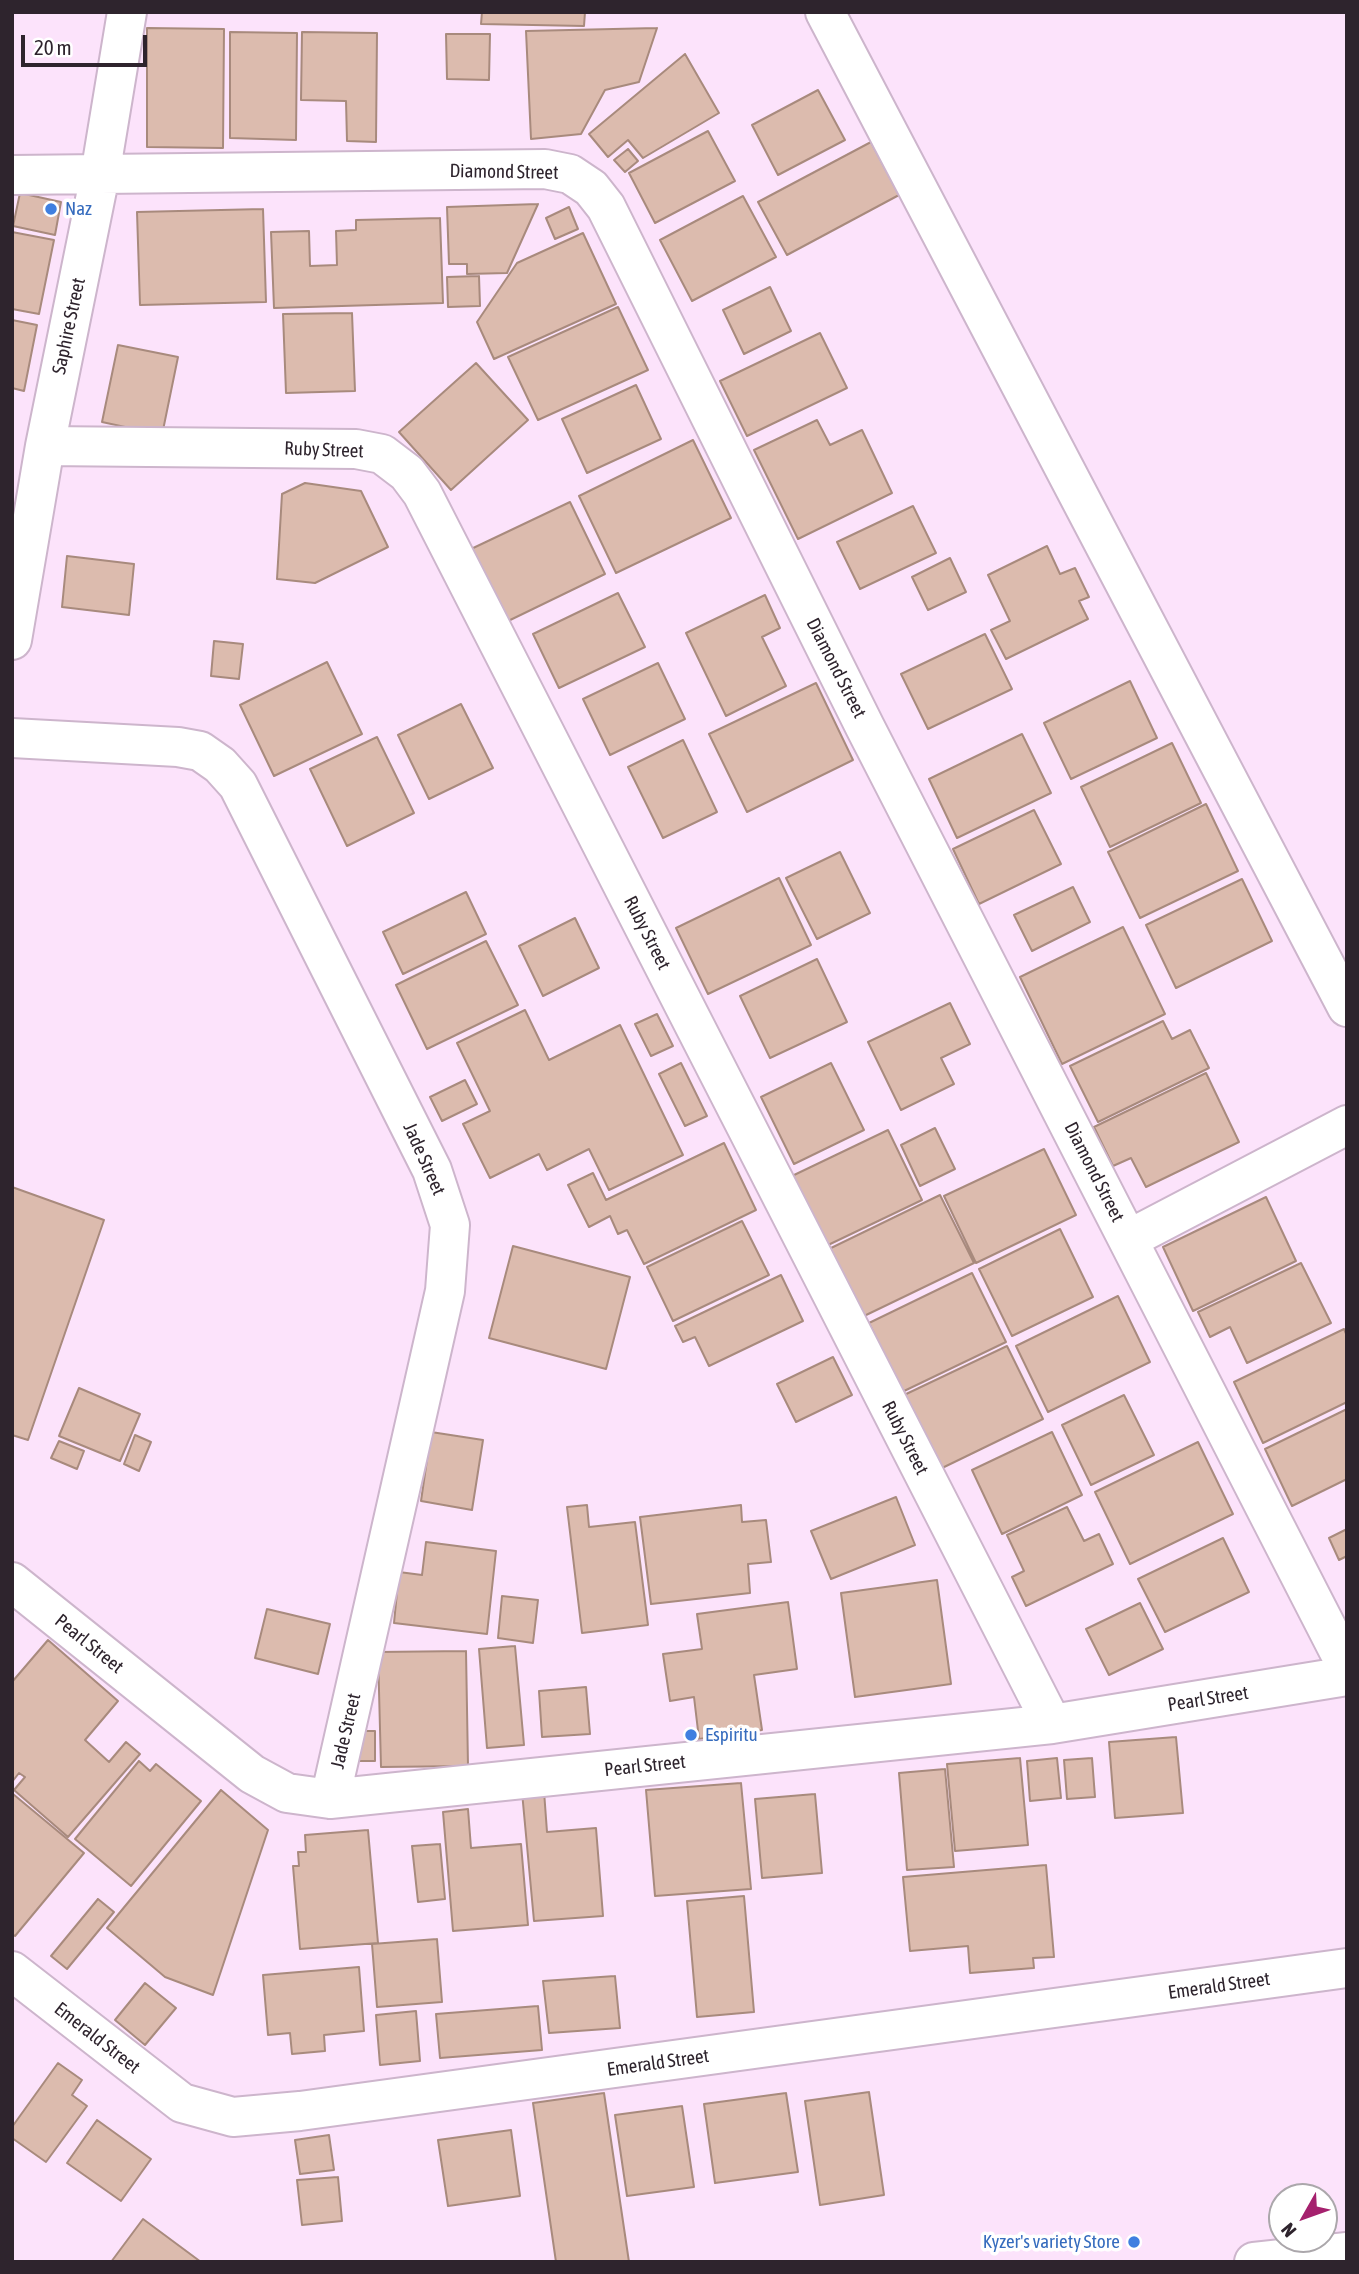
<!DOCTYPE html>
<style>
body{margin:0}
#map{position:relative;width:1359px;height:2274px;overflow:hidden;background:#fce3fb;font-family:"Asap Condensed",sans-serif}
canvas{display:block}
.frame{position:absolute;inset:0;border:14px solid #2e242d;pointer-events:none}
.north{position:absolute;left:1268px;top:2183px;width:70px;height:70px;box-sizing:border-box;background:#fff;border:2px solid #aba7ab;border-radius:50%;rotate:230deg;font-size:19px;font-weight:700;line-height:28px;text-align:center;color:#2e242d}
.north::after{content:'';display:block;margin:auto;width:24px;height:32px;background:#a5216e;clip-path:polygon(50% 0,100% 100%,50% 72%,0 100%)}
.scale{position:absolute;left:21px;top:35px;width:126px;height:32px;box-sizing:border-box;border:4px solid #2e242d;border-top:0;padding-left:9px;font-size:21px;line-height:24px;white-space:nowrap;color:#2e242d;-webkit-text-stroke:5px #fff;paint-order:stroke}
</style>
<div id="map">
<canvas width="1359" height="2274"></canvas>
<div class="frame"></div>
<div class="north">N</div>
<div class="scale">20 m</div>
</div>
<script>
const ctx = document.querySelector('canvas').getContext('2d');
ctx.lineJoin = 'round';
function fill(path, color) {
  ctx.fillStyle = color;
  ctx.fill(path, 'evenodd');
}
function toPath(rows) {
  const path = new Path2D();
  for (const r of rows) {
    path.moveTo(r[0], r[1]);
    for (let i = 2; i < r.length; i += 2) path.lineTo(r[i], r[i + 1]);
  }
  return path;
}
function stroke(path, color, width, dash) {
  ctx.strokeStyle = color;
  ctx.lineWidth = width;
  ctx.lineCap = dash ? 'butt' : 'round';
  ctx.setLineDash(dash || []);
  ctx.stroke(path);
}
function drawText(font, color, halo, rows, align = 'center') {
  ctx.font = font + ' "Asap Condensed",sans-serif';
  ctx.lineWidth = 7;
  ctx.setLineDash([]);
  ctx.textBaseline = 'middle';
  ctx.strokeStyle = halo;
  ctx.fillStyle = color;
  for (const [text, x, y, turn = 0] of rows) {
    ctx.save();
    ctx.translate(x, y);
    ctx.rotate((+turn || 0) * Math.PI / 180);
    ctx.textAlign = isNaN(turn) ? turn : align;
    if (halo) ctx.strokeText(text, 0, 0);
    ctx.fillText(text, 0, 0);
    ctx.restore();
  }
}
const building = toPath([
 [482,12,585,12,584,26,481,24,482,12],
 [147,28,224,29,223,148,147,147,147,28],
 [657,28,639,82,605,90,581,134,531,139,526,31,657,28],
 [230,32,297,33,296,140,230,138,230,32],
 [302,32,377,33,376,142,347,141,346,101,301,100,302,32],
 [446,34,490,34,489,80,447,79,446,34],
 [685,54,719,113,643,158,628,140,608,157,589,134,685,54],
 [818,90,845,140,778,175,752,125,818,90],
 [708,131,735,181,655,223,629,173,708,131],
 [871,142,899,195,787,255,758,202,871,142],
 [628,149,638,161,625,172,614,160,628,149],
 [20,193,61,202,55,235,13,226,20,193],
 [743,196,776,257,692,301,660,240,743,196],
 [538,204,507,273,467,274,467,264,449,264,447,207,538,204],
 [569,207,578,229,555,239,546,218,569,207],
 [263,209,266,302,140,305,137,212,263,209],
 [440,218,443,303,274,308,271,232,309,231,310,266,337,265,336,231,356,230,356,220,440,218],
 [12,232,54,240,39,314,12,309,12,232],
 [583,233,616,304,494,359,477,322,517,263,583,233],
 [479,276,480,306,448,307,447,277,479,276],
 [770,287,791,331,744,354,723,310,770,287],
 [618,307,648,370,538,420,508,357,618,307],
 [352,313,355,391,286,393,283,314,352,313],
 [12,320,37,325,24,391,12,388,12,320],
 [820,333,847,388,747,436,720,381,820,333],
 [118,345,178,357,162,435,102,422,118,345],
 [476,363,528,420,451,490,399,432,476,363],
 [636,385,661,439,587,473,562,419,636,385],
 [817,420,830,445,862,430,892,493,798,539,754,450,817,420],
 [693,440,731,518,616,573,579,496,693,440],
 [305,483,361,491,388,547,315,583,277,579,282,494,305,483],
 [570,502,605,574,504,623,469,550,570,502],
 [913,506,936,553,860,589,837,542,913,506],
 [1047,546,1060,574,1075,568,1089,597,1079,601,1088,619,1006,659,991,630,1010,621,988,575,1047,546],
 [67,556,134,564,129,615,62,607,67,556],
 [950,558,966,592,928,610,912,577,950,558],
 [618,593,645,647,559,688,533,634,618,593],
 [765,595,780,628,762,637,786,686,726,716,686,633,765,595],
 [985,634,1012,689,928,729,901,674,985,634],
 [214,641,243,644,239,679,211,676,214,641],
 [327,662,362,734,274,776,240,705,327,662],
 [658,663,685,719,610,755,583,699,658,663],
 [1130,681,1157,738,1071,779,1044,723,1130,681],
 [816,683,853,760,747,812,709,734,816,683],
 [461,704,493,768,429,799,398,735,461,704],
 [1022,734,1051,793,957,838,929,779,1022,734],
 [377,737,414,813,347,846,310,769,377,737],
 [683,740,717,812,663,838,628,767,683,740],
 [1172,743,1201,803,1110,847,1081,787,1172,743],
 [1206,804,1238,871,1140,918,1108,852,1206,804],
 [1034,810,1061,864,979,904,953,849,1034,810],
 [840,852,870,913,817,939,786,878,840,852],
 [779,878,811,945,708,994,676,928,779,878],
 [1242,879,1272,941,1176,988,1146,925,1242,879],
 [1073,887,1090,922,1032,951,1014,915,1073,887],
 [466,892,486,934,403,974,383,932,466,892],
 [575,918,599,968,543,996,519,946,575,918],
 [1123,927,1165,1014,1062,1064,1020,977,1123,927],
 [486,941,518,1005,427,1049,396,985,486,941],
 [817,959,847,1022,770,1058,740,996,817,959],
 [950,1003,970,1044,941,1058,954,1084,901,1110,868,1042,950,1003],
 [525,1010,549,1060,620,1025,683,1155,609,1190,589,1149,547,1170,539,1154,490,1178,463,1124,490,1111,457,1043,525,1010],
 [657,1014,673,1046,651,1056,635,1024,657,1014],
 [1163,1021,1172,1039,1190,1030,1209,1068,1098,1122,1070,1066,1163,1021],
 [681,1063,707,1116,685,1126,659,1074,681,1063],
 [831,1063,864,1130,794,1164,761,1097,831,1063],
 [1206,1073,1239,1142,1146,1187,1131,1158,1113,1166,1094,1127,1206,1073],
 [465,1080,477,1104,442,1121,430,1097,465,1080],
 [935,1128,955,1169,920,1186,901,1145,935,1128],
 [888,1130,922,1200,826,1246,792,1176,888,1130],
 [724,1143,756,1210,644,1264,627,1230,618,1234,610,1216,589,1227,568,1185,593,1173,606,1200,724,1143],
 [1044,1149,1076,1215,976,1263,944,1196,1044,1149],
 [12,1187,104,1220,28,1440,12,1435,12,1187],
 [940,1195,974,1263,862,1317,829,1249,940,1195],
 [1266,1197,1296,1261,1193,1311,1163,1247,1266,1197],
 [742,1221,769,1275,673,1321,647,1267,742,1221],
 [1060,1229,1093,1297,1012,1336,979,1269,1060,1229],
 [513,1246,630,1277,606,1369,489,1338,513,1246],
 [1301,1263,1331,1323,1247,1363,1230,1327,1210,1337,1198,1312,1301,1263],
 [972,1273,1006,1342,902,1392,869,1323,972,1273],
 [781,1275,803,1321,709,1366,695,1337,683,1342,675,1326,781,1275],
 [1118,1296,1150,1362,1048,1412,1016,1346,1118,1296],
 [1344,1329,1347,1336,1347,1402,1263,1443,1234,1382,1344,1329],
 [1007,1346,1043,1419,938,1470,902,1396,1007,1346],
 [833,1357,852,1395,796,1422,777,1384,833,1357],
 [79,1388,140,1414,120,1461,59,1436,79,1388],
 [1124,1395,1154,1455,1091,1485,1062,1425,1124,1395],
 [1347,1409,1347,1479,1292,1506,1265,1449,1347,1409],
 [431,1432,483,1440,472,1510,421,1501,431,1432],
 [1052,1432,1082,1495,1002,1534,972,1470,1052,1432],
 [135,1435,151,1442,139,1471,124,1464,135,1435],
 [59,1441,84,1451,77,1469,51,1458,59,1441],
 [1198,1442,1233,1514,1130,1564,1095,1492,1198,1442],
 [896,1497,915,1545,831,1579,811,1531,896,1497],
 [587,1505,589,1527,635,1522,648,1625,582,1633,567,1507,587,1505],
 [741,1505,742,1522,766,1520,771,1562,748,1564,750,1593,651,1604,640,1517,741,1505],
 [1067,1507,1084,1541,1099,1534,1113,1564,1026,1606,1012,1577,1024,1571,1007,1535,1067,1507],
 [1347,1529,1347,1556,1339,1560,1329,1538,1347,1529],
 [1223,1538,1249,1592,1165,1632,1138,1579,1223,1538],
 [426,1542,496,1551,487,1634,394,1623,399,1572,422,1575,426,1542],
 [937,1580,951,1684,855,1697,841,1593,937,1580],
 [502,1596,538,1600,533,1643,498,1638,502,1596],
 [788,1602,797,1669,754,1675,762,1730,699,1739,694,1697,670,1701,663,1654,702,1649,697,1614,788,1602],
 [1140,1603,1163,1649,1109,1675,1086,1629,1140,1603],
 [267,1609,330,1624,318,1674,255,1658,267,1609],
 [48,1640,118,1701,85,1740,109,1762,126,1742,140,1754,68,1837,14,1790,25,1777,19,1773,12,1782,12,1682,48,1640],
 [515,1646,524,1745,487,1748,479,1649,515,1646],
 [466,1651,468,1766,381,1767,378,1652,466,1651],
 [586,1687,590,1734,542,1737,539,1691,586,1687],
 [353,1731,375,1731,375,1761,353,1761,353,1731],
 [1176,1737,1183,1813,1115,1818,1109,1742,1176,1737],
 [1020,1758,1028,1845,955,1851,947,1764,1020,1758],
 [1057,1758,1061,1798,1030,1801,1027,1761,1057,1758],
 [1092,1758,1095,1797,1067,1799,1064,1760,1092,1758],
 [139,1761,150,1771,156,1764,201,1801,131,1886,75,1839,139,1761],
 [945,1769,954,1867,907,1870,899,1773,945,1769],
 [741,1783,751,1889,655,1896,646,1790,741,1783],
 [221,1790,268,1830,213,1995,165,1977,107,1928,221,1790],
 [544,1791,547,1832,596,1828,603,1916,534,1921,522,1792,544,1791],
 [13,1794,84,1853,15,1936,12,1934,13,1794],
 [815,1794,822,1873,762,1878,755,1799,815,1794],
 [468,1809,471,1848,521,1844,528,1925,453,1931,443,1812,468,1809],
 [368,1830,378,1943,300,1949,293,1866,299,1866,298,1852,306,1852,305,1835,368,1830],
 [440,1844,445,1899,418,1902,412,1846,440,1844],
 [1046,1865,1054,1957,1033,1958,1034,1968,970,1973,968,1946,910,1951,903,1877,1046,1865],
 [744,1896,754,2012,697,2017,687,1901,744,1896],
 [98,1899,114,1912,67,1969,51,1956,98,1899],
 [437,1939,442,2002,377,2007,372,1944,437,1939],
 [359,1967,364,2031,324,2035,325,2051,292,2054,290,2033,268,2035,263,1975,359,1967],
 [615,1976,620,2028,549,2033,543,1981,615,1976],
 [145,1983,176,2008,145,2045,115,2020,145,1983],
 [538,2006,542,2050,440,2058,436,2014,538,2006],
 [416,2011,420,2061,380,2065,376,2015,416,2011],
 [58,2063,82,2080,72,2095,87,2106,46,2162,12,2138,12,2127,58,2063],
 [869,2092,884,2195,820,2205,805,2101,869,2092],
 [604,2093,629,2262,556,2262,533,2103,604,2093],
 [786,2093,798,2172,715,2183,704,2104,786,2093],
 [682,2106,694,2187,627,2196,615,2115,682,2106],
 [97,2120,151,2159,121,2201,67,2163,97,2120],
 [511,2130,520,2196,448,2206,438,2140,511,2130],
 [329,2135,334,2170,300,2174,295,2140,329,2135],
 [338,2177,342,2221,302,2225,297,2180,338,2177],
 [143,2219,201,2262,111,2262,143,2219]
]);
fill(building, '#dcbbae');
stroke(building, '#a88a7d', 2);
const minor = toPath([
 [12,175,545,169,570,174,591,188,606,207,865,727,1347,1667],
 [45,446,356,449,382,454,407,473,422,493,1052,1724],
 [12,640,45,446,100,175,127,12],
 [12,738,178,747,200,751,220,765,238,785,432,1170,450,1225,445,1291,330,1799],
 [1129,1239,1347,1125],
 [12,1582,252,1774,287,1793,330,1799,1052,1724,1347,1676],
 [12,1971,182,2103,233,2117,300,2111,1347,1968]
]);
const tertiary = toPath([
 [825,12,1347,1007],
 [1254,2262,1347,2252]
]);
stroke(minor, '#cdb5cc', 42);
stroke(tertiary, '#cdb5cc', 42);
stroke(minor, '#fff', 38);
stroke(tertiary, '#fff', 38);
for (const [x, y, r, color] of [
 [51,209,7,"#3f7fe0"],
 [691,1735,7,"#3f7fe0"],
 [1134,2242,7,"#3f7fe0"]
]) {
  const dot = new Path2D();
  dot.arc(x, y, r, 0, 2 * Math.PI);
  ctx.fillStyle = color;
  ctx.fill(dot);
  stroke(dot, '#fff', 2.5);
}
drawText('19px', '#2e242d', '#fff', [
 ["Diamond Street",504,172,1],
 ["Saphire Street",69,326,-78],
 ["Ruby Street",324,450,2],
 ["Diamond Street",836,668,63],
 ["Ruby Street",647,933,63],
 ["Jade Street",424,1159,66],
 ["Diamond Street",1094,1172,63],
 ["Ruby Street",905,1438,63],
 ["Pearl Street",89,1644,39],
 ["Pearl Street",1208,1699,-9],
 ["Jade Street",346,1731,-77],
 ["Pearl Street",645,1766,-6],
 ["Emerald Street",1219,1986,-8],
 ["Emerald Street",97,2038,38],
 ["Emerald Street",658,2063,-8]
]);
drawText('19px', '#366cbe', '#fff', [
 ["Naz",65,209],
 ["Espiritu",705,1735],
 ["Kyzer's variety Store",1120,2242,"right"]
], 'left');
</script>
